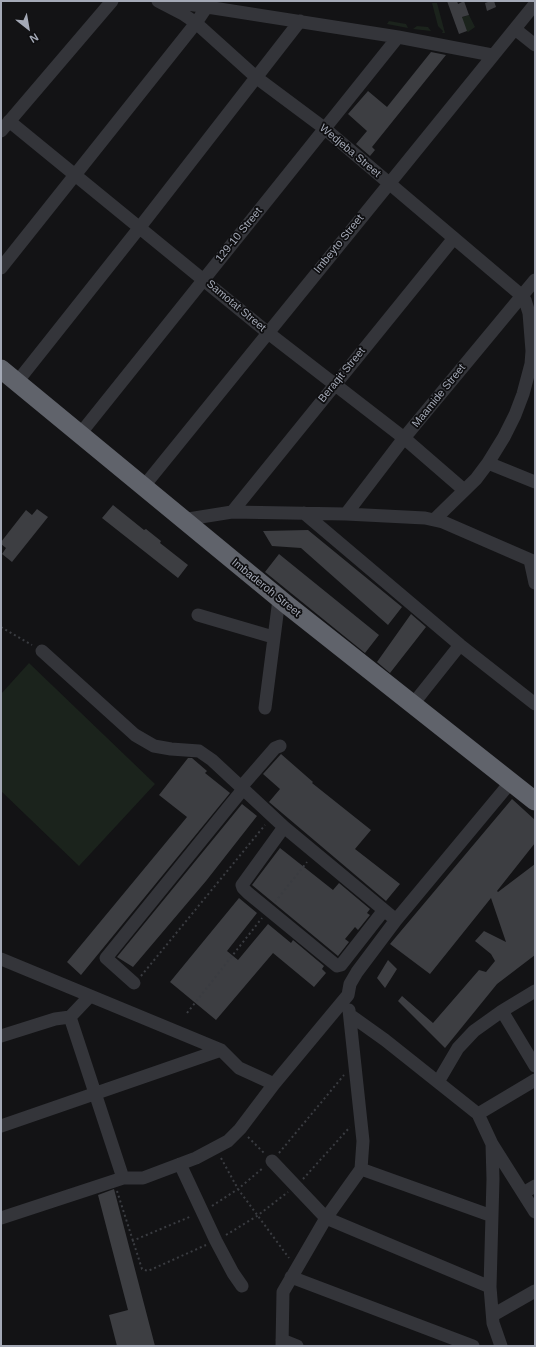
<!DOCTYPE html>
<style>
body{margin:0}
#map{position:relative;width:536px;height:1347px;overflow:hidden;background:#131315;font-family:Arial,sans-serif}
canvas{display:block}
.frame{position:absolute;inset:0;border:2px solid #a4a9b6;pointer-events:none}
.north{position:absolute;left:8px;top:8px;width:40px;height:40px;-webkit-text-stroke:3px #0e0e10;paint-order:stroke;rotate:149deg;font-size:11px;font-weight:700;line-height:16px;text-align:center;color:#a4a9b6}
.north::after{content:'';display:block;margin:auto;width:14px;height:18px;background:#a4a9b6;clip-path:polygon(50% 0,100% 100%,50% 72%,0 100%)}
</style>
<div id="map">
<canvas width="536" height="1347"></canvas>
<div class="frame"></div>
<div class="north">N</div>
</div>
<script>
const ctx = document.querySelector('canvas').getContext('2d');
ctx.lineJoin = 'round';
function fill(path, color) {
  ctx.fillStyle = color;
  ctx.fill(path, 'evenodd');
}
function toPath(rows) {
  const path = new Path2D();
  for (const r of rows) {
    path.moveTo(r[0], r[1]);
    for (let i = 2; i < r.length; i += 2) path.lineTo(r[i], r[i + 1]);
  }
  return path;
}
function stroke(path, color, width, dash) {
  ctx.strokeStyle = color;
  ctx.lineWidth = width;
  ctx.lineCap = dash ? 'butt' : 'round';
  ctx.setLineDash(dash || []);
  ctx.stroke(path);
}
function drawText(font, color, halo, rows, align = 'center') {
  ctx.font = font + ' Arial,sans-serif';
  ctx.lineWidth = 3.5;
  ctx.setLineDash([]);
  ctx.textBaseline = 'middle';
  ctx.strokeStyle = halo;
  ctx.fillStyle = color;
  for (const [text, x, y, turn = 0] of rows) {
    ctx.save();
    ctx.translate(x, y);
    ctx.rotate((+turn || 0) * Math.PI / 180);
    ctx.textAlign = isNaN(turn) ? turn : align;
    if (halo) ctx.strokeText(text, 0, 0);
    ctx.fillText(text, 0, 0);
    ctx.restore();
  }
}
fill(toPath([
 [432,3,437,3,445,33,442,33,443,31,438,26],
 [469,15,475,27,468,32,465,30,460,18],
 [389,21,406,24,408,28,387,24],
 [417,26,428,27,431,31,413,29],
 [29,663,155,784,79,866,1,791,1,694]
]), '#1b231c');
fill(toPath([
 [447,1,457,1,458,4,464,1,469,15,462,17,467,31,459,34],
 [491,1,494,1,496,7,487,11,485,3],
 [431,52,446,55,372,147,375,150,370,156,356,144,367,131,348,114,368,91,387,107],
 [113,505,144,530,146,529,161,541,160,543,188,565,178,578,102,518],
 [37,509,48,517,12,562,2,554,6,548,1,544,1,542,26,510,32,515],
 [308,530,402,607,388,625,301,548,272,546,263,531],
 [279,554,379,635,365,653,265,572],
 [411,614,426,627,390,673,377,662],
 [281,754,313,782,312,783,371,830,355,849,400,884,386,901,269,802,280,789,263,774],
 [188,758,192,758,207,771,205,773,230,793,81,975,67,962,187,817,159,795],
 [512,799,535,820,535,843,497,891,498,892,535,864,535,955,497,984,445,1048,398,1001,402,996,433,1023,479,970,486,972,495,961,491,954,475,941,484,931,506,942,491,898,430,974,390,944],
 [242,804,257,816,206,881,133,967,117,957],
 [280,848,333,890,339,883,370,909,367,913,370,915,358,930,355,927,345,939,349,942,338,956,252,885],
 [239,898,257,913,227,951,238,960,268,924,291,943,293,940,324,966,322,969,326,973,314,987,273,953,216,1020,170,982],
 [388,960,397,969,385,988,377,978],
 [114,1189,155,1346,117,1346,109,1315,128,1310,98,1195]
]), '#3d3e42');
stroke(toPath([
 [1,627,32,645],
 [275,902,307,862],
 [141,976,265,825],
 [187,1013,262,918],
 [248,1137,265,1154],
 [279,1153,344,1075],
 [221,1158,238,1189,289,1258],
 [303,1179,350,1127],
 [117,1191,142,1269,148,1271,206,1245],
 [212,1206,238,1189,263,1168],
 [226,1235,257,1216,288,1192],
 [132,1241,192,1216]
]), '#3a3c41', 2, [2, 3]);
stroke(toPath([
 [158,1,183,14,196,23,257,78,324,128,521,295,525,300,529,313,532,351,531,364,523,394,515,415,504,437,488,463,476,479,435,519],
 [169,1,398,37,492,55],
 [515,29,535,45],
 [9,121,267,332,404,438,464,490],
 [1,131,112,1],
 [1,268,196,23,206,8],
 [17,382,140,227,300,21],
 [80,434,398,37],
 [488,463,535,482],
 [144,486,535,4],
 [232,512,454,238],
 [304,513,460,645,535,704],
 [346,514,404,438,535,280],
 [182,520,232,512,346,514,425,518,443,522,535,562],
 [530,560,535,583],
 [198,615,273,637],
 [42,651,135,735,154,746,171,749,199,751,212,760,284,827,396,920],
 [413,704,460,645],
 [265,708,279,599],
 [242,786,275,748,280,746],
 [284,827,242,885,243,888,248,893,337,966,341,965,384,910],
 [1,959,221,1050,239,1068,274,1084],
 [134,983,106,958,244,788],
 [502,1011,535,1066],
 [350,1015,385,1040,478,1114,492,1144,493,1179,490,1287,493,1323,501,1346],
 [70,1017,123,1178],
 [1,1036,55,1019,70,1017,89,997],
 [438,1082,458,1048,474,1031,502,1011,535,991],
 [478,1114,535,1080],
 [1,1126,221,1050],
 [492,1144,535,1212],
 [272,1161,326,1218,490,1287],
 [180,1164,216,1241,233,1273,242,1286],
 [361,1169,492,1216],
 [523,1193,535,1186],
 [1,1218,123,1178,143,1178,196,1158,228,1141,240,1129,274,1084,348,995,350,984,357,972,396,920,510,783],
 [291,1277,473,1346],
 [493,1315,535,1291],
 [282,1340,297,1346],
 [282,1346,283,1292,326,1218,361,1169,363,1141,349,1010]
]), '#34353a', 13);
stroke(toPath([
 [1,369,286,604,535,801]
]), '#60636b', 19);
drawText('11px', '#a4a9b6', '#0e0e10', [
 ["Wedjeba Street",350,151,40],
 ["129-10 Street",239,235,-51],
 ["Imbeyto Street",339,244,-51],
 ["Samotat Street",236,306,40],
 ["Beraqit Street",342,375,-51],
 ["Maamide Street",439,396,-51],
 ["Imbaderoh Street",266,588,39]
]);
</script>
